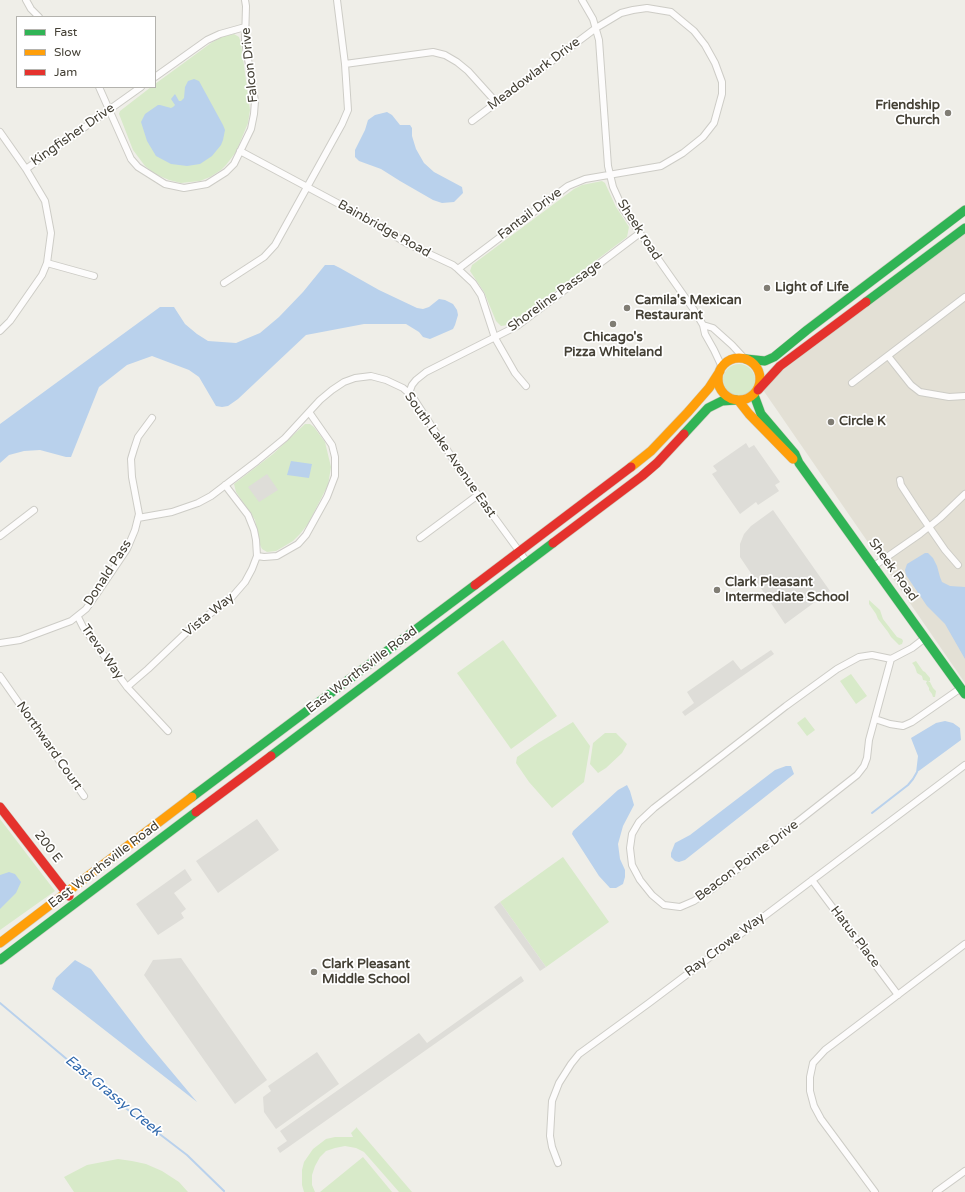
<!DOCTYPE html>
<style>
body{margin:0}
#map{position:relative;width:965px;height:1192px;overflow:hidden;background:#efeee8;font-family:"Varela Round",sans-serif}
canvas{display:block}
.legend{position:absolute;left:16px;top:16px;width:140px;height:72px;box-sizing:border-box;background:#fff;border:1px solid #b4b3ae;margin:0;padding:5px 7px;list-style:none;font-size:12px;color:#444035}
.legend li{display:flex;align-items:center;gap:8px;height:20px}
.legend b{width:20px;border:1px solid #b4b3ae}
</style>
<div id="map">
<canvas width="965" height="1192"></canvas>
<ul class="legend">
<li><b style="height:5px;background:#30b455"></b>Fast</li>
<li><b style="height:5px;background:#ff9f0a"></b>Slow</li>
<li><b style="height:5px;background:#e5322d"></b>Jam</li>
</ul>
</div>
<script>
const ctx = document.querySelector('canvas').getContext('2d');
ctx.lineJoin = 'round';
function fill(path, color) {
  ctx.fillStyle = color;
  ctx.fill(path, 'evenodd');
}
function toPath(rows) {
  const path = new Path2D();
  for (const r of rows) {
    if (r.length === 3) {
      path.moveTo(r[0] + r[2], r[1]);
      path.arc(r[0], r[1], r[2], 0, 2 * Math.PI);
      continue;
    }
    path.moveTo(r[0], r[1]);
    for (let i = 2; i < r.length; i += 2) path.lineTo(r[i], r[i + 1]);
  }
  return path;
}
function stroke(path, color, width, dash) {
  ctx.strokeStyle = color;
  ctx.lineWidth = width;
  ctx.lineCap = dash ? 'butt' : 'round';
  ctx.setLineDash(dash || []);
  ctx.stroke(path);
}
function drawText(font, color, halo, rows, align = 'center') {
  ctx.font = font + ' "Varela Round",sans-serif';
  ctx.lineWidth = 3.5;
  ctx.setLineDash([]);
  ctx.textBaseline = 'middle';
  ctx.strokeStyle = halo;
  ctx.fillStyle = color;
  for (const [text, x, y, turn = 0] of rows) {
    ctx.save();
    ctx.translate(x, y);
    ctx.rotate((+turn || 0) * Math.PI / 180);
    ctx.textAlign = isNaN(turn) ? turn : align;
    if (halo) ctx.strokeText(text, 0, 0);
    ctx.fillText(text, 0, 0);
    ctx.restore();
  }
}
fill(toPath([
 [965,231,965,683,761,387]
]), '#e3e0d5');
fill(toPath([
 [234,34,239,37,241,43,250,110,248,123,236,152,226,165,221,170,210,177,200,181,181,183,169,180,155,174,145,166,133,150,119,114,120,111,151,87,155,87,155,84,211,43,221,37],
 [602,181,605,183,616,207,629,227,627,237,542,301,513,321,510,326,508,325,501,326,496,321,484,292,470,271,472,265,574,189,582,185],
 [739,380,16],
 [305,424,310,424,314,427,325,442,331,467,328,485,308,524,300,534,293,541,283,547,276,551,267,552,262,549,260,545,255,520,236,492,234,484,273,454],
 [869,600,880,610,883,619,897,637,902,639,903,641,902,644,899,645,891,637,888,632,878,619,876,614,869,604],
 [503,640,557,716,511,749,457,673],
 [916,661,923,671,925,672,930,678,930,681,928,682,930,682,933,688,936,691,935,697,933,697,932,694,929,690,929,688,926,683,927,681,923,680,922,676,917,673,915,667,913,664,912,663],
 [851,674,867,696,856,704,840,681],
 [805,717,815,730,807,736,797,723],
 [573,722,590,746,584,782,552,808,529,782,516,763,517,757,538,743],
 [605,733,616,733,627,744,622,753,606,768,598,773,590,764,593,743],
 [0,819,55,891,0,930],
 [563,857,609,922,546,967,500,902],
 [357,1127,357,1128,412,1192,399,1192,364,1152,356,1148,345,1146,335,1148,326,1151,320,1157,315,1166,312,1175,312,1185,315,1192,304,1192,302,1185,302,1170,304,1162,313,1149,326,1139,335,1137,353,1137,351,1133],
 [363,1157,392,1192,320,1192],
 [118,1159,132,1161,146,1164,162,1171,179,1182,188,1192,74,1192,64,1177,87,1165]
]), '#d8eac9');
fill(toPath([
 [746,443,749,448,754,445,780,482,775,485,779,491,758,505,756,502,740,514,712,474,717,471,713,466],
 [267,474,278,490,259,502,248,487],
 [773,510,830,591,785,624,740,557,740,544,744,534,751,526],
 [771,650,774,654,685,716,682,712,694,703,687,692,733,660,741,670],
 [257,819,279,850,218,893,196,861],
 [185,869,192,880,174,893,186,909,181,913,184,918,158,935,136,904],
 [500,902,546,967,540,971,494,907],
 [181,958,267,1080,235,1104,144,975,153,960],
 [521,976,524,981,280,1153,277,1148,287,1141,280,1131,419,1033,427,1043],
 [317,1052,339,1084,276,1129,264,1112,263,1097,271,1091,268,1086]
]), '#deddd8');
fill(toPath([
 [194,79,199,81,223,125,225,130,223,140,221,145,212,156,200,164,187,166,171,164,156,156,147,141,141,122,145,114,158,105,160,105,171,108,173,107,175,105,171,99,175,94,179,101,181,101,184,98,185,87,188,81],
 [387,112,392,115,400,125,410,125,412,128,412,136,416,149,424,163,434,172,462,187,463,193,454,202,442,203,433,200,400,181,381,169,359,161,355,157,355,150,365,130,368,120,375,115],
 [325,265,334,265,340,268,379,290,417,308,423,309,429,307,439,299,445,300,453,304,457,310,458,315,455,325,453,329,430,339,423,337,419,332,406,324,364,324,306,335,238,399,228,406,222,407,216,406,199,377,189,370,152,356,127,365,99,387,71,457,66,457,40,450,24,451,9,455,0,463,0,424,160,307,174,307,185,324,197,334,208,341,236,343,260,333,279,317,303,292],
 [291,461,312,464,309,478,287,475],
 [925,553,928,553,933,558,937,566,940,577,942,582,950,586,965,587,965,659,945,624,927,606,906,575,905,570,907,564],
 [945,721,953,723,960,728,961,740,916,773,918,756,911,738,936,723],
 [786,766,791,766,794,774,685,860,679,862,675,861,671,857,671,853,675,843,690,835,775,770],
 [627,785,630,791,634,805,623,826,618,844,620,859,625,870,625,877,623,884,616,888,610,888,599,876,572,834,573,831,618,790],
 [9,872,15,874,21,882,16,893,0,909,0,875],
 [75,960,91,969,146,1041,197,1102,52,989,56,978]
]), '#b9d1ec');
stroke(toPath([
 [872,813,908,785,913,779,917,772],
 [0,1003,119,1103,187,1155,224,1191]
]), '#b9d1ec', 2);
const street = toPath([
 [26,0,31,9,39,17],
 [582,0,593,19,599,40,608,166,613,187,623,209,694,310,703,325,705,334,714,350,722,367],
 [345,64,433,52,445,55,457,62,468,71,496,102],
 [155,77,207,40,220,34,245,27],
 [99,87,131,159,138,167,165,184,184,188,207,184,226,172,234,164,251,129,254,114,255,101,245,41,246,6,245,0],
 [0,132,26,169,45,201,51,233,47,263,42,275,10,321,0,331],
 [240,151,367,219,408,244,453,265,458,269,473,283,481,295,495,338,515,373,526,386],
 [26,169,141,87],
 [47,263,94,276],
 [458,269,568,186,585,179,661,166,683,153,703,137,714,123,722,94,722,82,715,63,705,45,694,31,671,12,647,8,633,10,621,13,596,28,472,121],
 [224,283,264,257,275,245,342,124,348,110,345,64,337,0],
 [703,325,713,328,732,345,744,358],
 [888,356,911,385,920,392,949,397,965,396],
 [852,383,965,297],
 [409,393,412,385,416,380,426,372,517,326,640,233],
 [900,480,901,485,916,508,945,550,958,565],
 [138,518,172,512,198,503,211,496,257,461,285,438,320,400,332,390,344,382,355,378,371,376,386,380,403,388,412,396,462,473,527,562],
 [0,536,34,510],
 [420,538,478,495],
 [257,556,264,557,277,556,298,544,306,535,327,497,335,476,335,457,332,445,309,412],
 [874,566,920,534,940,518,965,494],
 [78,617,83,627,127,687,168,731],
 [0,643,20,640,71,621,86,609,98,592,127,549,135,530,139,514,132,477,131,459,134,449,138,437,152,418],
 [891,659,869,740,867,758,864,766,857,775,712,889,694,901,680,907,664,905,652,895,640,880,632,865,630,848,632,834,639,822,654,808,786,706,837,669,859,657,872,655,891,659,912,648,925,638],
 [0,676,84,796],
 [127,687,148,669,190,629,232,597,245,582,252,569,257,556,256,540,254,530,248,515,225,485],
 [875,719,890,724,903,726,912,722,961,688],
 [812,880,898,995],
 [558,1163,552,1147,550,1136,552,1101,559,1083,571,1064,579,1054,649,1003,965,765],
 [875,1192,821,1119,814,1106,810,1091,810,1077,813,1063,825,1050,965,944],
 [936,1192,965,1171]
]);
const fast = toPath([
 [866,302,965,228],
 [746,359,765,361,774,357,807,330,965,210],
 [754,395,761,414,795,454,799,463,965,694],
 [684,434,708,408,722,401,736,400],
 [271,756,553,543],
 [192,797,475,585],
 [0,960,196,812]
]);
const slow = toPath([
 [739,379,21],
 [738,400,749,414,793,459],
 [631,467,651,451,688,412,709,388,720,371],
 [0,943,192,797]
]);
const jam = toPath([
 [758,390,780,366,866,302],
 [553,543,642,476,657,463,684,434],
 [475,585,631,467],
 [0,807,69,896],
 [196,812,271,756]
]);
stroke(street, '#cdccc6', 8);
stroke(fast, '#ceccbf', 10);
stroke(slow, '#ceccbf', 10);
stroke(jam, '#ceccbf', 10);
stroke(street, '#fdfcfc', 6);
stroke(fast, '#30b455', 9);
stroke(slow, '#ff9f0a', 9);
stroke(jam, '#e5322d', 9);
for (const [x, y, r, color] of [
 [948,113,4,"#807d74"],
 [767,288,4,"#807d74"],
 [627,308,4,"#807d74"],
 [613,324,4,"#807d74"],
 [831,422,4,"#807d74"],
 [717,590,4,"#807d74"],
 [314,972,4,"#807d74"]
]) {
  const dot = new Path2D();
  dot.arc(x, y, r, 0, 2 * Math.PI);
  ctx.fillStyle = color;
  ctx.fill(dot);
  stroke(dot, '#fff', 1.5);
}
drawText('13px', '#444035', '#fff', [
 ["Falcon Drive",250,65,-96],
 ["Meadowlark Drive",534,74,-37],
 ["Kingfisher Drive",73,135,-35],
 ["Fantail Drive",530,214,-37],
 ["Bainbridge Road",384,229,29],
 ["Sheek road",639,230,57],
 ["Shoreline Passage",555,296,-36],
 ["South Lake Avenue East",450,455,55],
 ["Sheek Road",893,570,54],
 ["Donald Pass",108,573,-57],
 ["Vista Way",209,615,-39],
 ["Treva Way",102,652,55],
 ["East Worthsville Road",362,670,-37],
 ["Northward Court",49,746,55],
 ["200 E",48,847,52],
 ["Beacon Pointe Drive",747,861,-37],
 ["East Worthsville Road",104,865,-37],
 ["Hatus Place",855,937,53],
 ["Ray Crowe Way",725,945,-37]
]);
drawText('bold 13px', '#444035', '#fff', [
 ["Friendship",940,106,"right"],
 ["Church",940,121,"right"],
 ["Light of Life",775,288],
 ["Camila's Mexican",635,301],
 ["Restaurant",635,316],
 ["Chicago's",613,338,"center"],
 ["Pizza Whiteland",613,353,"center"],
 ["Circle K",839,422],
 ["Clark Pleasant",725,583],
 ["Intermediate School",725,598],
 ["Clark Pleasant",322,965],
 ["Middle School",322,980]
], 'left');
drawText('italic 14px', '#3169ad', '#fff', [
 ["East Grassy Creek",113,1096,39]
]);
</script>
